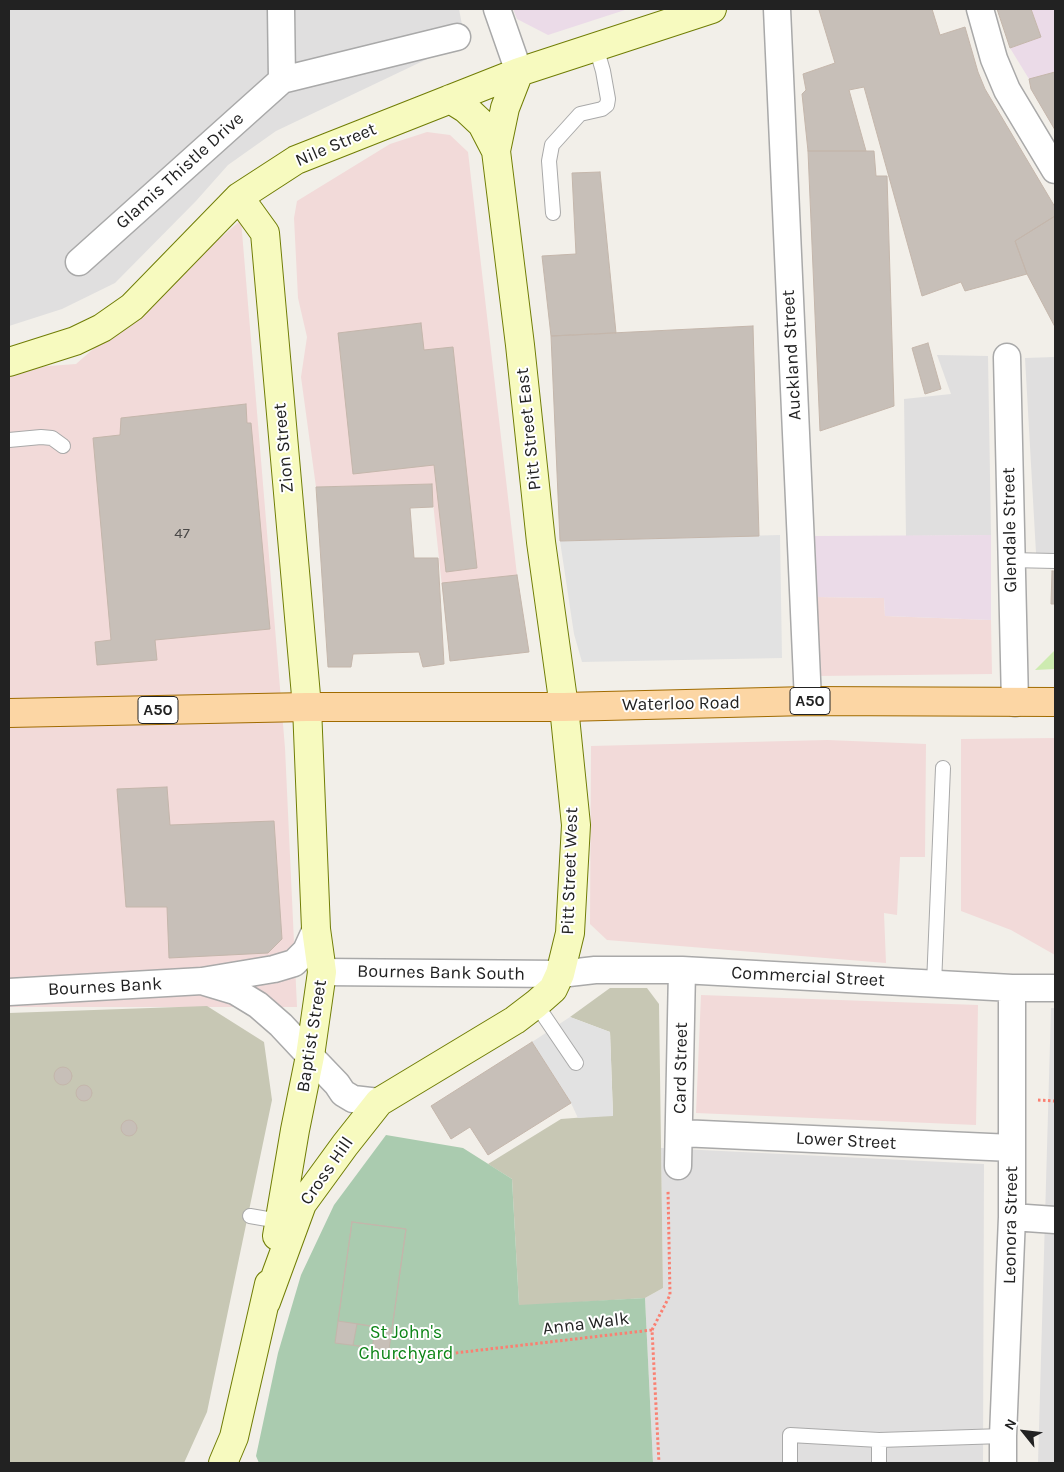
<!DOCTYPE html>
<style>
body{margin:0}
#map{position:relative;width:1064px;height:1472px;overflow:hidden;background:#f2efe9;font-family:Karla,sans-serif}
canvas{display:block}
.frame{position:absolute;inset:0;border:10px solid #222;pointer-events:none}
.north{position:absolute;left:999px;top:1407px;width:50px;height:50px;-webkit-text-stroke:4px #fff;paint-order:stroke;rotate:299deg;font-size:14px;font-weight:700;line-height:20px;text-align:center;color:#222}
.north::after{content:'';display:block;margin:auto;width:18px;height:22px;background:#222;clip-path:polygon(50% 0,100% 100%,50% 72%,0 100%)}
</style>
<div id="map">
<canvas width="1064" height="1472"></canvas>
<div class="frame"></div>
<div class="north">N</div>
</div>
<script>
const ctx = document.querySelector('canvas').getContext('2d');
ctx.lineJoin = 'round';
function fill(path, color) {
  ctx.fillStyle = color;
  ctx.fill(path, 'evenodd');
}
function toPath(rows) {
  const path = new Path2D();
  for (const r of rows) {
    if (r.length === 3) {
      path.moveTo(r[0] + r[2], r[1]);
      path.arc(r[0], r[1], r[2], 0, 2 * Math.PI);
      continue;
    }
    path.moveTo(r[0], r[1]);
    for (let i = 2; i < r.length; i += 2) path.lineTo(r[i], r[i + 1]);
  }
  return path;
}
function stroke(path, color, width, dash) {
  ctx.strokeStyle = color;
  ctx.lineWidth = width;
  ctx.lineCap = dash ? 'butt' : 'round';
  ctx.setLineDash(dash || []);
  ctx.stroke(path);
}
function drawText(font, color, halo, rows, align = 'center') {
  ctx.font = font + ' Karla,sans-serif';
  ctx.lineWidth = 4;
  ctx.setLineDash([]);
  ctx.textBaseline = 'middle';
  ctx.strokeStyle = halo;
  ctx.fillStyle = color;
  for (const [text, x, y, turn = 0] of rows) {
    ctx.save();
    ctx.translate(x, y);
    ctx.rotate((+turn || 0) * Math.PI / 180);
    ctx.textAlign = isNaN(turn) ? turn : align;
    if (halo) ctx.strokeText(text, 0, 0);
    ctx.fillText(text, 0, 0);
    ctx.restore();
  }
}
fill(toPath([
 [9,9,459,9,465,41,276,131,228,165,196,201,115,283,62,309,9,326],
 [937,355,988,356,991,535,906,536,904,399,951,394],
 [1055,357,1055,554,1036,553,1025,358],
 [1051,1008,1055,1008,1055,1463,1038,1463],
 [661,1148,984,1164,983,1463,653,1463,645,1298,663,1288]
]), '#e0dfdf');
fill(toPath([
 [427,132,450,135,468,152,517,575,529,652,450,661,431,484,316,487,301,377,307,337,298,298,294,218,297,201,390,144],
 [241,220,285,748,297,1007,9,1007,9,369,76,364],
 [816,597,884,598,885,616,991,620,992,674,818,676],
 [1055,738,1055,955,1011,930,961,911,961,739],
 [827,740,926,744,925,857,900,857,897,915,884,913,886,963,607,940,590,924,591,746],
 [701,995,978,1005,976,1125,696,1113]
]), '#f2dad9');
fill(toPath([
 [513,9,628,9,548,35,517,19],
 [1031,9,1055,9,1055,130,1031,89,1029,79,1010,48,1041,37],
 [991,535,991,620,885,616,884,598,816,597,815,536]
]), '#ebdbe8');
fill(toPath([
 [610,988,647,988,659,1004,663,1288,645,1298,519,1306,512,1179,488,1164,561,1119,613,1115,610,1032,570,1017],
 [207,1006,264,1042,272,1100,207,1412,184,1463,9,1463,9,1013]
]), '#c7c7b4');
fill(toPath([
 [1055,650,1055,669,1035,670]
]), '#cdebb0');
fill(toPath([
 [386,1135,463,1148,512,1179,519,1305,645,1298,653,1463,259,1463,256,1456,278,1353,301,1275,334,1205]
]), '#aacbaf');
fill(toPath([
 [780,535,782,658,582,662,574,634,560,541],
 [570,1017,610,1032,613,1116,578,1118,571,1103,532,1042]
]), '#e2e2e2');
const building = toPath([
 [822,9,932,9,940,35,965,27,978,72,985,89,1055,207,1055,216,1015,241,1027,274,965,291,961,282,922,296,864,87,849,90,866,151,808,151,802,94,806,90,803,74,835,63,819,10,822,9],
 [997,9,1031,9,1041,37,1010,48,997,9],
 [1055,72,1055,130,1031,89,1029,79,1055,72],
 [808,151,874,151,876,176,887,176,894,406,820,431,808,151],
 [600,172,616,333,551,336,542,256,576,254,572,173,600,172],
 [1055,216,1055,327,1027,274,1015,241,1055,216],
 [421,323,424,350,453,347,477,568,446,572,434,465,353,474,338,333,421,323],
 [753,326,759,536,560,541,551,336,753,326],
 [928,343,941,389,925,394,912,348,928,343],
 [246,404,247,423,251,423,270,629,155,640,157,660,97,665,95,642,111,640,93,438,120,435,121,418,246,404],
 [432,484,433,507,410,508,414,558,438,558,444,664,423,667,419,652,353,654,351,667,328,667,316,487,432,484],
 [1052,571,1055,571,1055,604,1051,604,1052,571],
 [517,575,529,652,450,661,442,583,517,575],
 [167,787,170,825,274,821,282,939,268,953,169,958,167,907,126,907,117,789,167,787],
 [532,1042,571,1103,488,1155,470,1127,451,1139,431,1106,532,1042],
 [63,1076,9],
 [84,1093,8],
 [129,1128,8],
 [352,1222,406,1229,389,1350,335,1343,352,1222],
 [352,1222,406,1229,392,1329,338,1321,352,1222],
 [357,1324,376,1327,372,1348,353,1345,357,1324]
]);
fill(building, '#c7bfb8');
stroke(building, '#c4b6ab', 1);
const lane = toPath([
 [553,213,549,161,552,145,580,114,602,109,607,105,608,99,603,71,596,47],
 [9,440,41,437,52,438,63,446],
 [1010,560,1055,561],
 [934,984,943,768],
 [536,1004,576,1063],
 [250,1216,279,1221],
 [879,1440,879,1463],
 [790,1463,790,1435,879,1440,1003,1436]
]);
const street = toPath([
 [281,9,282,80],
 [497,9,519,72],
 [777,9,808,701],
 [980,9,994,59,1007,90,1055,170],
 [79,262,282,80,457,37],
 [1007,357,1015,703],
 [322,972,560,974,595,970,682,970,1012,988,1055,988],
 [205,982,235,991,258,1005,281,1025,310,1056,337,1084,343,1093,353,1099,379,1102],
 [9,992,202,981,274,969,294,963,306,951,316,929],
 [680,1133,1012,1148],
 [678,1166,682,970],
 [1012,1217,1055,1220],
 [1003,1463,1003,1436,1012,1217,1012,988]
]);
const secondary = toPath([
 [450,99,466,109,482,124,496,151],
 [239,197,265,233,307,707,316,929,322,972,310,1056,295,1130,277,1236],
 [9,362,75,341,102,328,132,307,239,197,296,160,519,72,712,9],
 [266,1302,302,1204,345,1145,379,1102,515,1020,536,1004,553,989,560,974,570,933,576,825,564,707,541,542,520,345,496,151,505,108,519,72],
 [223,1463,234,1437,269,1284]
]);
const primary = toPath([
 [9,713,307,707,564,707,808,701,1055,702]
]);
stroke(lane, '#a9a9a9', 16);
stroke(street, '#a9a9a9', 29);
stroke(secondary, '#707d05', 30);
stroke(primary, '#a06b00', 30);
stroke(toPath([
 [1038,1100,1055,1101],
 [652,1330,670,1295,668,1190],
 [391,1358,438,1355,652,1330,659,1463]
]), '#fa8072', 3, [2.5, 2.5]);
stroke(lane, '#fff', 14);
stroke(street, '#fff', 26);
stroke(secondary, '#f7fabf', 28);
stroke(primary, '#fcd6a4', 28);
drawText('15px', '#4b4948', null, [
 ["47",182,534]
]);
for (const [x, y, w] of [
 [810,701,40],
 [158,710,40]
]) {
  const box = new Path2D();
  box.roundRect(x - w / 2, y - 13.5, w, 27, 4);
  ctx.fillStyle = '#fff';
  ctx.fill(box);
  stroke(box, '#222', 1);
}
drawText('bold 16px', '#222', null, [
 ["A50",810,701],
 ["A50",158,710]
]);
drawText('18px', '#222', '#fff', [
 ["Nile Street",336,145,-23],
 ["Glamis Thistle Drive",180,171,-42],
 ["Auckland Street",792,355,-93],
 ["Pitt Street East",529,429,-96],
 ["Zion Street",284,448,-95],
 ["Glendale Street",1010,530,-91],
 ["Waterloo Road",681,704,-1],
 ["Pitt Street West",570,871,-88],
 ["Bournes Bank South",441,973,1],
 ["Commercial Street",808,977,3],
 ["Bournes Bank",105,987,-3],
 ["Baptist Street",312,1036,-81],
 ["Card Street",681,1068,-89],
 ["Lower Street",846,1141,3],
 ["Cross Hill",327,1171,-55],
 ["Leonora Street",1011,1225,-89],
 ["Anna Walk",586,1324,-7]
]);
drawText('18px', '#0c8416', '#fff', [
 ["St John's",406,1333],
 ["Churchyard",406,1354]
]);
</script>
